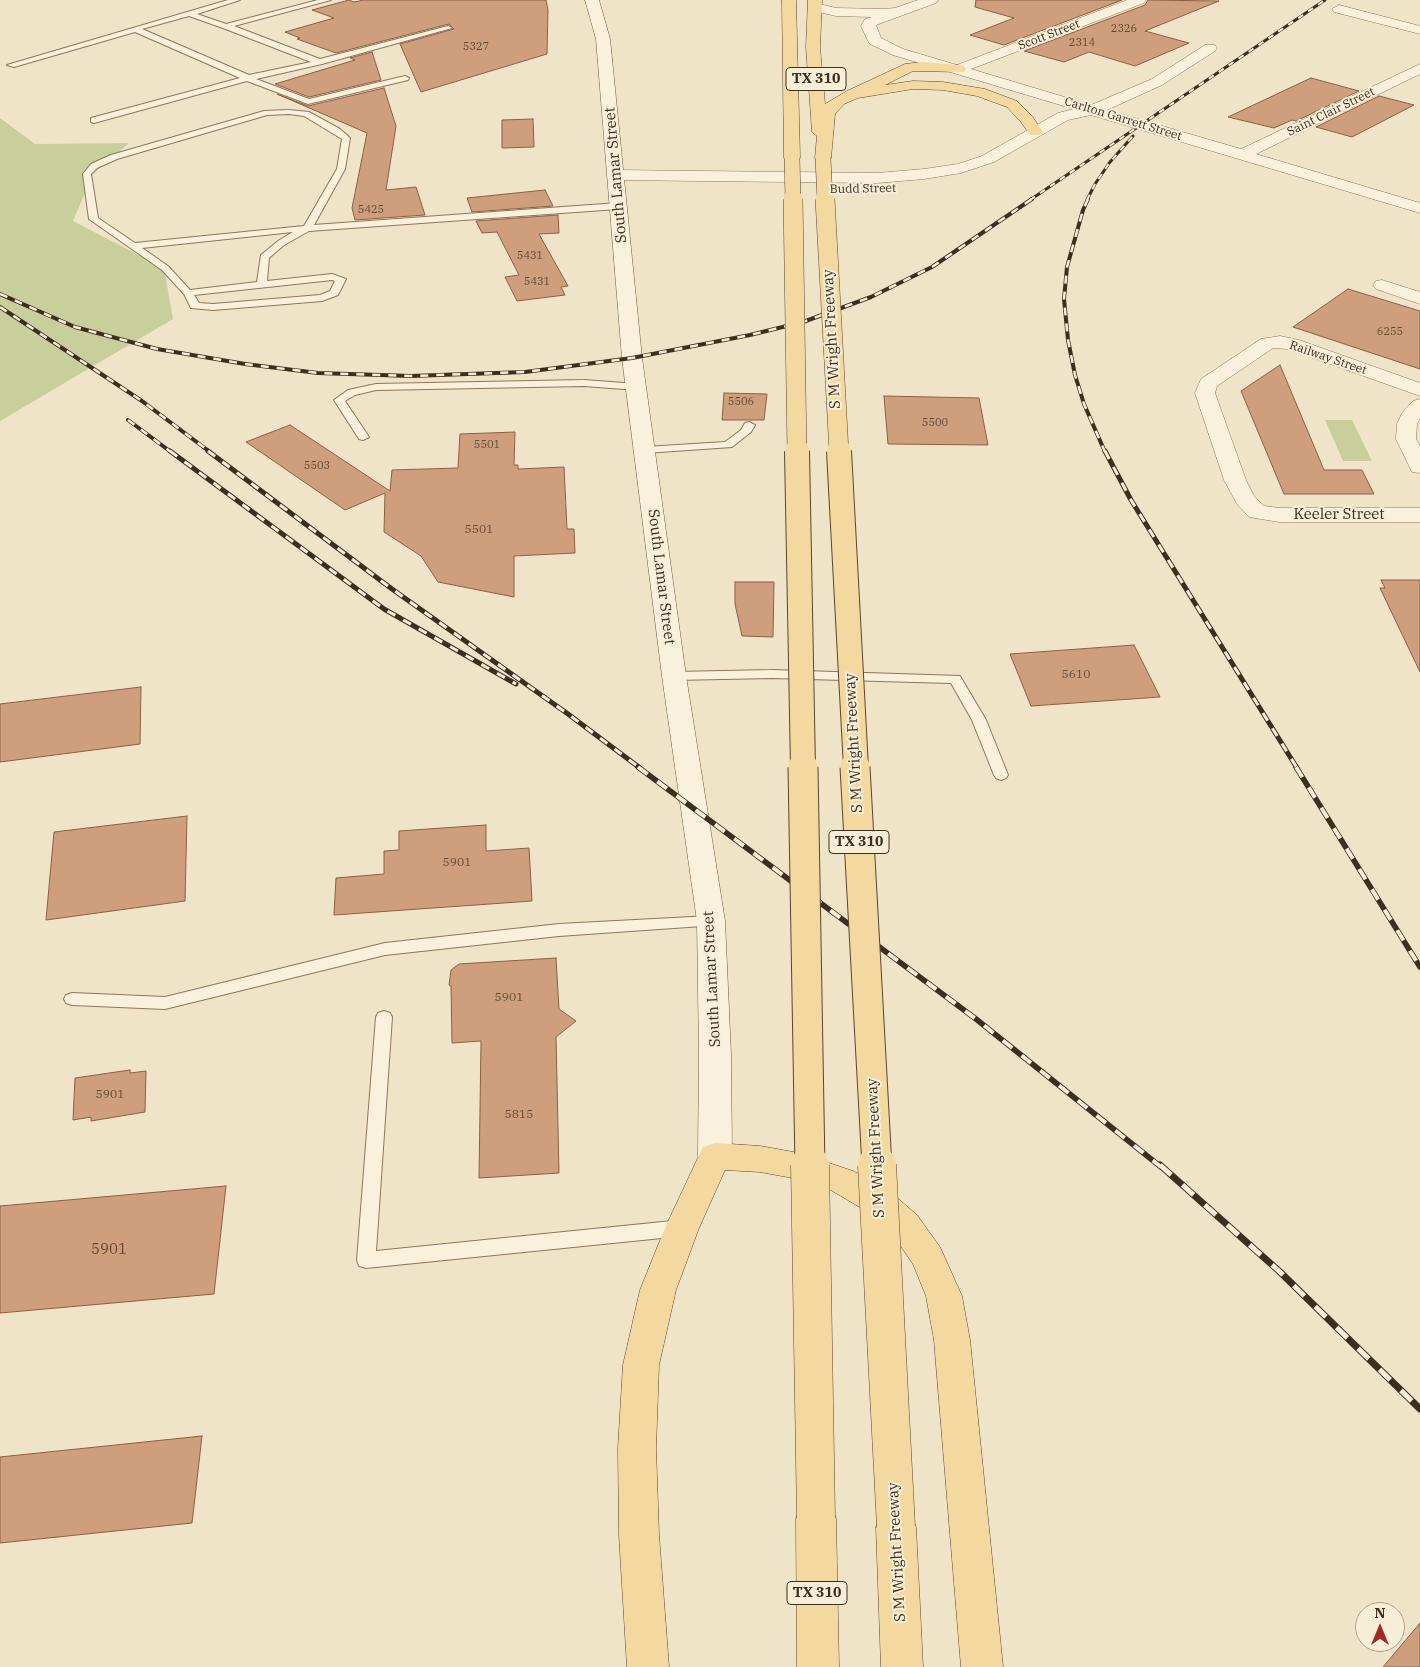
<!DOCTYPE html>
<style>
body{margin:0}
#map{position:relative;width:1420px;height:1667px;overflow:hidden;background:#f0e4c8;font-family:"IBM Plex Serif",serif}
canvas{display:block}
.north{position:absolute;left:1355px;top:1602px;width:50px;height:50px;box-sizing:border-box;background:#f7eed8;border:1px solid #ada18e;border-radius:50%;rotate:0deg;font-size:14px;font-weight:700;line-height:20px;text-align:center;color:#3d2e20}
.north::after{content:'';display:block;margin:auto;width:18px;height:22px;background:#9e2a2b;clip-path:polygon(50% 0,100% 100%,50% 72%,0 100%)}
</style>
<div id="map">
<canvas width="1420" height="1667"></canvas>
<div class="north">N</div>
</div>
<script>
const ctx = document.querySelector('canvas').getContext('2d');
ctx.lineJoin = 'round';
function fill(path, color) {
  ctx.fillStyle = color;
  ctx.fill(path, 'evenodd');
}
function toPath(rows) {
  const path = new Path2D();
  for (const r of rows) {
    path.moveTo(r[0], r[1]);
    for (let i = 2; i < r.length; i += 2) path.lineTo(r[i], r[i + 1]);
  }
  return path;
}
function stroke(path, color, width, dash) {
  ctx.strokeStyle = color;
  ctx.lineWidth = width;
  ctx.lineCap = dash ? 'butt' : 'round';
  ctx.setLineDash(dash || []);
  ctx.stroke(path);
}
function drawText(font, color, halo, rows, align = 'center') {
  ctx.font = font + ' "IBM Plex Serif",serif';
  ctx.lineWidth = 4;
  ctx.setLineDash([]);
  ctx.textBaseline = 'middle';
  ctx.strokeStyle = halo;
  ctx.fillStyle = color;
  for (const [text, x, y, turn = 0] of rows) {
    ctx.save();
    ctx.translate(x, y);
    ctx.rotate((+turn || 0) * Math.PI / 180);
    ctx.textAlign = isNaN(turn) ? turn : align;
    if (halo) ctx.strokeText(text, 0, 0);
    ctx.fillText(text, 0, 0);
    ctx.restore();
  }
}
fill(toPath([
 [0,118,35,144,129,143,93,174,73,221,164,268,173,319,0,421],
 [1325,420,1352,420,1372,461,1343,461]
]), '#c9cf9b');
const building = toPath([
 [349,0,354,2,364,0,546,0,548,10,547,54,421,92,400,44,454,29,449,24,336,53,297,39,300,38,285,32,334,18,312,10,349,0],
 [976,0,1122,0,1004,45,970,35,1014,18,975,7,976,0],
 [1148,0,1219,1,1145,31,1189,43,1135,66,1089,52,1064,62,1024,51,1145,5,1148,0],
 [372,52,381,80,309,97,275,84,355,60,350,58,372,52],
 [1311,78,1359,91,1296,121,1292,120,1274,128,1228,117,1311,78],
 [384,88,396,126,386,190,416,187,425,215,355,220,352,208,367,133,277,94,308,106,384,88],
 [1379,96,1414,105,1352,137,1316,127,1379,96],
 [533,119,534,147,502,148,502,120,533,119],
 [545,190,553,206,472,212,467,198,545,190],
 [558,215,559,233,539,234,568,286,561,287,565,295,517,301,505,277,519,275,497,232,482,233,476,221,558,215],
 [1348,289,1420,311,1420,369,1293,327,1348,289],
 [1280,365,1324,470,1362,470,1374,494,1284,494,1241,391,1280,365],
 [724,393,767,394,764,420,722,420,724,393],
 [884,396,979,398,988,445,888,444,884,396],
 [290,425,390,491,392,470,458,468,460,434,515,432,514,465,518,465,518,469,564,467,567,529,574,529,575,553,514,556,514,597,438,582,421,556,384,532,385,493,345,510,246,442,290,425],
 [1381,580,1420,580,1420,672,1380,588,1385,588,1381,580],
 [735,582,774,582,773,637,742,636,735,604,735,582],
 [1134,645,1160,697,1031,706,1010,654,1134,645],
 [141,687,140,744,0,762,0,704,141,687],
 [187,816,185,901,46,920,54,832,187,816],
 [486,825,486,851,529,848,532,901,334,915,336,878,384,874,384,851,399,850,399,831,486,825],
 [556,958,559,1009,576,1021,556,1037,559,1173,479,1178,481,1041,452,1043,451,986,449,985,451,970,459,964,556,958],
 [130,1070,130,1073,146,1071,145,1112,91,1121,91,1117,73,1120,75,1078,130,1070],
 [226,1186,214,1294,0,1313,0,1206,226,1186],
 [202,1436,192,1523,0,1543,0,1457,202,1436],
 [1420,1623,1420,1667,1383,1667,1420,1623]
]);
fill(building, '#cf9f7d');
stroke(building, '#8d5f41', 1);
const service = toPath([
 [228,0,240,0,197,14,226,24,318,0,331,0,234,26,320,59,448,26,452,28,322,64,256,79,309,99,405,76,409,78,408,80,308,104,247,81,94,123,91,122,91,118,240,78,135,32,14,67,7,65,228,0],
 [189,16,223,28,311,62,249,75,142,29,189,16],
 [289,110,309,112,340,129,350,138,345,169,314,225,618,203,623,206,618,209,309,231,284,245,269,258,267,281,332,274,346,279,338,295,322,301,213,310,191,308,184,294,162,270,89,219,83,174,91,164,111,155,264,111,289,110],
 [289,114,304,116,342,139,337,169,304,226,135,243,98,218,91,174,97,168,117,159,267,115,289,114],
 [293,232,278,241,261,255,257,282,190,290,168,266,142,248,293,232],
 [332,280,335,281,330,291,320,295,213,304,199,303,194,295,332,280],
 [584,380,637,384,642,387,637,390,584,386,376,390,355,395,345,401,369,437,363,440,359,439,334,400,348,390,376,384,584,380],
 [749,422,755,425,751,432,732,447,645,453,639,450,645,447,725,442,741,430,745,423,749,422],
 [772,670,960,676,986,720,1008,775,1006,778,1001,780,996,778,994,775,972,720,951,683,772,678,674,680,667,676,674,672,772,670],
 [711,916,717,917,719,921,717,925,559,936,385,955,165,1009,72,1005,66,1003,64,999,66,995,72,993,165,997,385,943,559,924,711,916],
 [384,1011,390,1013,392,1017,376,1251,682,1220,689,1223,691,1228,689,1233,682,1236,366,1268,359,1266,357,1260,376,1017,378,1013,384,1011]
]);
const minor = toPath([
 [918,0,938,0,936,3,876,25,881,38,903,49,957,65,1127,0,1146,0,1144,3,971,69,1091,105,1152,79,1205,45,1215,45,1217,48,1215,51,1162,85,1107,110,1241,149,1420,64,1420,74,1256,154,1420,203,1420,213,1091,115,1068,120,994,162,961,173,924,179,877,183,615,180,609,178,607,175,609,172,615,170,877,173,924,169,958,164,982,156,1058,113,1074,109,893,55,870,44,868,41,861,26,865,19,872,17,836,16,810,10,808,7,815,3,836,8,884,9,895,8,918,0],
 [1339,5,1420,26,1420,34,1334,12,1332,9,1339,5],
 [1382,280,1420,292,1420,304,1376,289,1373,285,1376,281,1382,280],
 [1280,336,1299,340,1420,383,1420,396,1288,349,1273,348,1217,386,1215,393,1246,480,1254,496,1264,506,1279,508,1420,508,1420,522,1279,522,1249,517,1237,504,1224,480,1195,393,1201,379,1261,339,1280,336],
 [1420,399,1420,418,1417,424,1416,439,1420,446,1420,473,1412,472,1396,439,1397,424,1402,413,1413,401,1420,399]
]);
const secondary = toPath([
 [585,0,599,0,610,39,642,358,686,676,725,921,731,1055,732,1156,727,1165,715,1169,703,1165,698,1156,699,1055,697,921,662,676,622,358,596,39,585,0]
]);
const primary = toPath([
 [782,0,796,0,800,158,798,161,792,163,786,161,784,158,782,0],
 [808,0,822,0,820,47,825,104,847,91,905,64,922,62,959,65,964,66,966,69,964,72,913,71,885,85,913,81,943,82,985,89,1017,101,1032,116,1043,132,1040,135,1030,135,1021,122,1007,107,977,96,943,90,913,89,858,98,844,104,835,114,831,158,829,161,817,161,815,158,817,136,812,132,806,47,808,0],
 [715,1143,760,1146,799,1153,853,1171,887,1189,917,1215,940,1247,962,1296,970,1340,1003,1667,961,1667,934,1340,926,1296,913,1264,893,1235,863,1209,829,1189,798,1179,760,1172,725,1170,699,1228,676,1290,659,1365,656,1448,659,1535,669,1667,627,1667,619,1535,618,1448,623,1365,640,1290,665,1228,703,1147,715,1143],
 [816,1500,830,1505,836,1518,839,1667,797,1667,796,1518,802,1505,816,1500],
 [896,1509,910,1514,916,1527,923,1667,881,1667,876,1527,882,1514,896,1509]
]);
stroke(service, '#8d765c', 2);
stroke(minor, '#8d765c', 1);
stroke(secondary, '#6f573f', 1);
stroke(primary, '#5b4430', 1);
fill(service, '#faf1dc');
fill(minor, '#faf1dc');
fill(secondary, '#faf1dc');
fill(primary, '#f3d9a0');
const railFar4 = toPath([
 [1030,200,1325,0],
 [1087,200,1095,184,1110,162,1133,136]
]);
const railFar3 = toPath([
 [1088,199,1083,210,1067,267,1064,299,1068,340,1075,375,1084,404,1105,452],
 [0,294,75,327,157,349,245,364,318,373,411,376,525,372,632,358,750,335,803,322,871,297,932,267,1032,199],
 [0,307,142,401,210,452],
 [128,420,171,452]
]);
const railFar2 = toPath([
 [170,451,384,609,516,684],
 [208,451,392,589,568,714,640,768],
 [1105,451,1131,500,1297,768]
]);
const railFar1 = toPath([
 [638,767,976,1019,1161,1167],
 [1296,767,1420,967]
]);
const rail = toPath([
 [1160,1165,1279,1271,1420,1409]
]);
stroke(railFar4, '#3d2e20', 3);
stroke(railFar3, '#3d2e20', 4);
stroke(railFar2, '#3d2e20', 5);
stroke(railFar1, '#3d2e20', 5.5);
stroke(rail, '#3d2e20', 7);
stroke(railFar4, '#f7eed8', 2, [6]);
stroke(railFar3, '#f7eed8', 2.5, [8]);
stroke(railFar2, '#f7eed8', 3, [9]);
stroke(railFar1, '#f7eed8', 4, [12]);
stroke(rail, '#f7eed8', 5, [15]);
const primaryBridgeFar4 = toPath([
 [792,158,793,200],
 [823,158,825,200]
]);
const primaryBridgeFar3 = toPath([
 [793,199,797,452],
 [825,199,839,452]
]);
const primaryBridgeFar2 = toPath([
 [797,451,803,768],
 [839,451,856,768]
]);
const primaryBridgeFar1 = toPath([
 [803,767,810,1167],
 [855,767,877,1167]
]);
const primaryBridge = toPath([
 [810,1165,816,1518],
 [877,1165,896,1527]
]);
stroke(primaryBridgeFar4, '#5b4430', 16, []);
stroke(primaryBridgeFar3, '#5b4430', 20, []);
stroke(primaryBridgeFar2, '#5b4430', 26, []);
stroke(primaryBridgeFar1, '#5b4430', 31, []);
stroke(primaryBridge, '#5b4430', 39, []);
stroke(primaryBridgeFar4, '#f3d9a0', 15);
stroke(primaryBridgeFar3, '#f3d9a0', 19);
stroke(primaryBridgeFar2, '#f3d9a0', 24);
stroke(primaryBridgeFar1, '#f3d9a0', 29);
stroke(primaryBridge, '#f3d9a0', 38);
drawText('11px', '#624a37', null, [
 ["2326",1124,29],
 ["2314",1082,43],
 ["5327",476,47],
 ["5425",371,210],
 ["5431",530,256],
 ["5431",537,282],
 ["6255",1390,332],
 ["5506",741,402],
 ["5500",935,423],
 ["5501",487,445],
 ["5503",317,466]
]);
drawText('12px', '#3d2e20', '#f7eed8', [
 ["Scott Street",1049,35,-21],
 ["Saint Clair Street",1331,112,-26],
 ["Carlton Garrett Street",1123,119,17],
 ["Budd Street",863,189,-1],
 ["Railway Street",1328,358,19]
]);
drawText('12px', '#624a37', null, [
 ["5501",479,530],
 ["5610",1076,675],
 ["5901",457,863],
 ["5901",509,998],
 ["5901",110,1095],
 ["5815",519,1115]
]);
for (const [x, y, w] of [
 [816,79,60],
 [859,842,60],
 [817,1593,60]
]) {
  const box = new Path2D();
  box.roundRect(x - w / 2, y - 11.5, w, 23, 4);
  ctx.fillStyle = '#f7eed8';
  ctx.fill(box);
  stroke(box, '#3d2e20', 1);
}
drawText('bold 14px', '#3d2e20', null, [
 ["TX 310",816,79],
 ["TX 310",859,842],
 ["TX 310",817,1593]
]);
drawText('15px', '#3d2e20', '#f7eed8', [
 ["South Lamar Street",616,175,-95],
 ["S M Wright Freeway",832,339,-93],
 ["Keeler Street",1339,515],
 ["South Lamar Street",661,577,83],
 ["S M Wright Freeway",854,743,-93],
 ["South Lamar Street",712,979,-93],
 ["S M Wright Freeway",876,1148,-93],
 ["S M Wright Freeway",897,1552,-93]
]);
drawText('15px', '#624a37', null, [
 ["5901",109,1250]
]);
</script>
